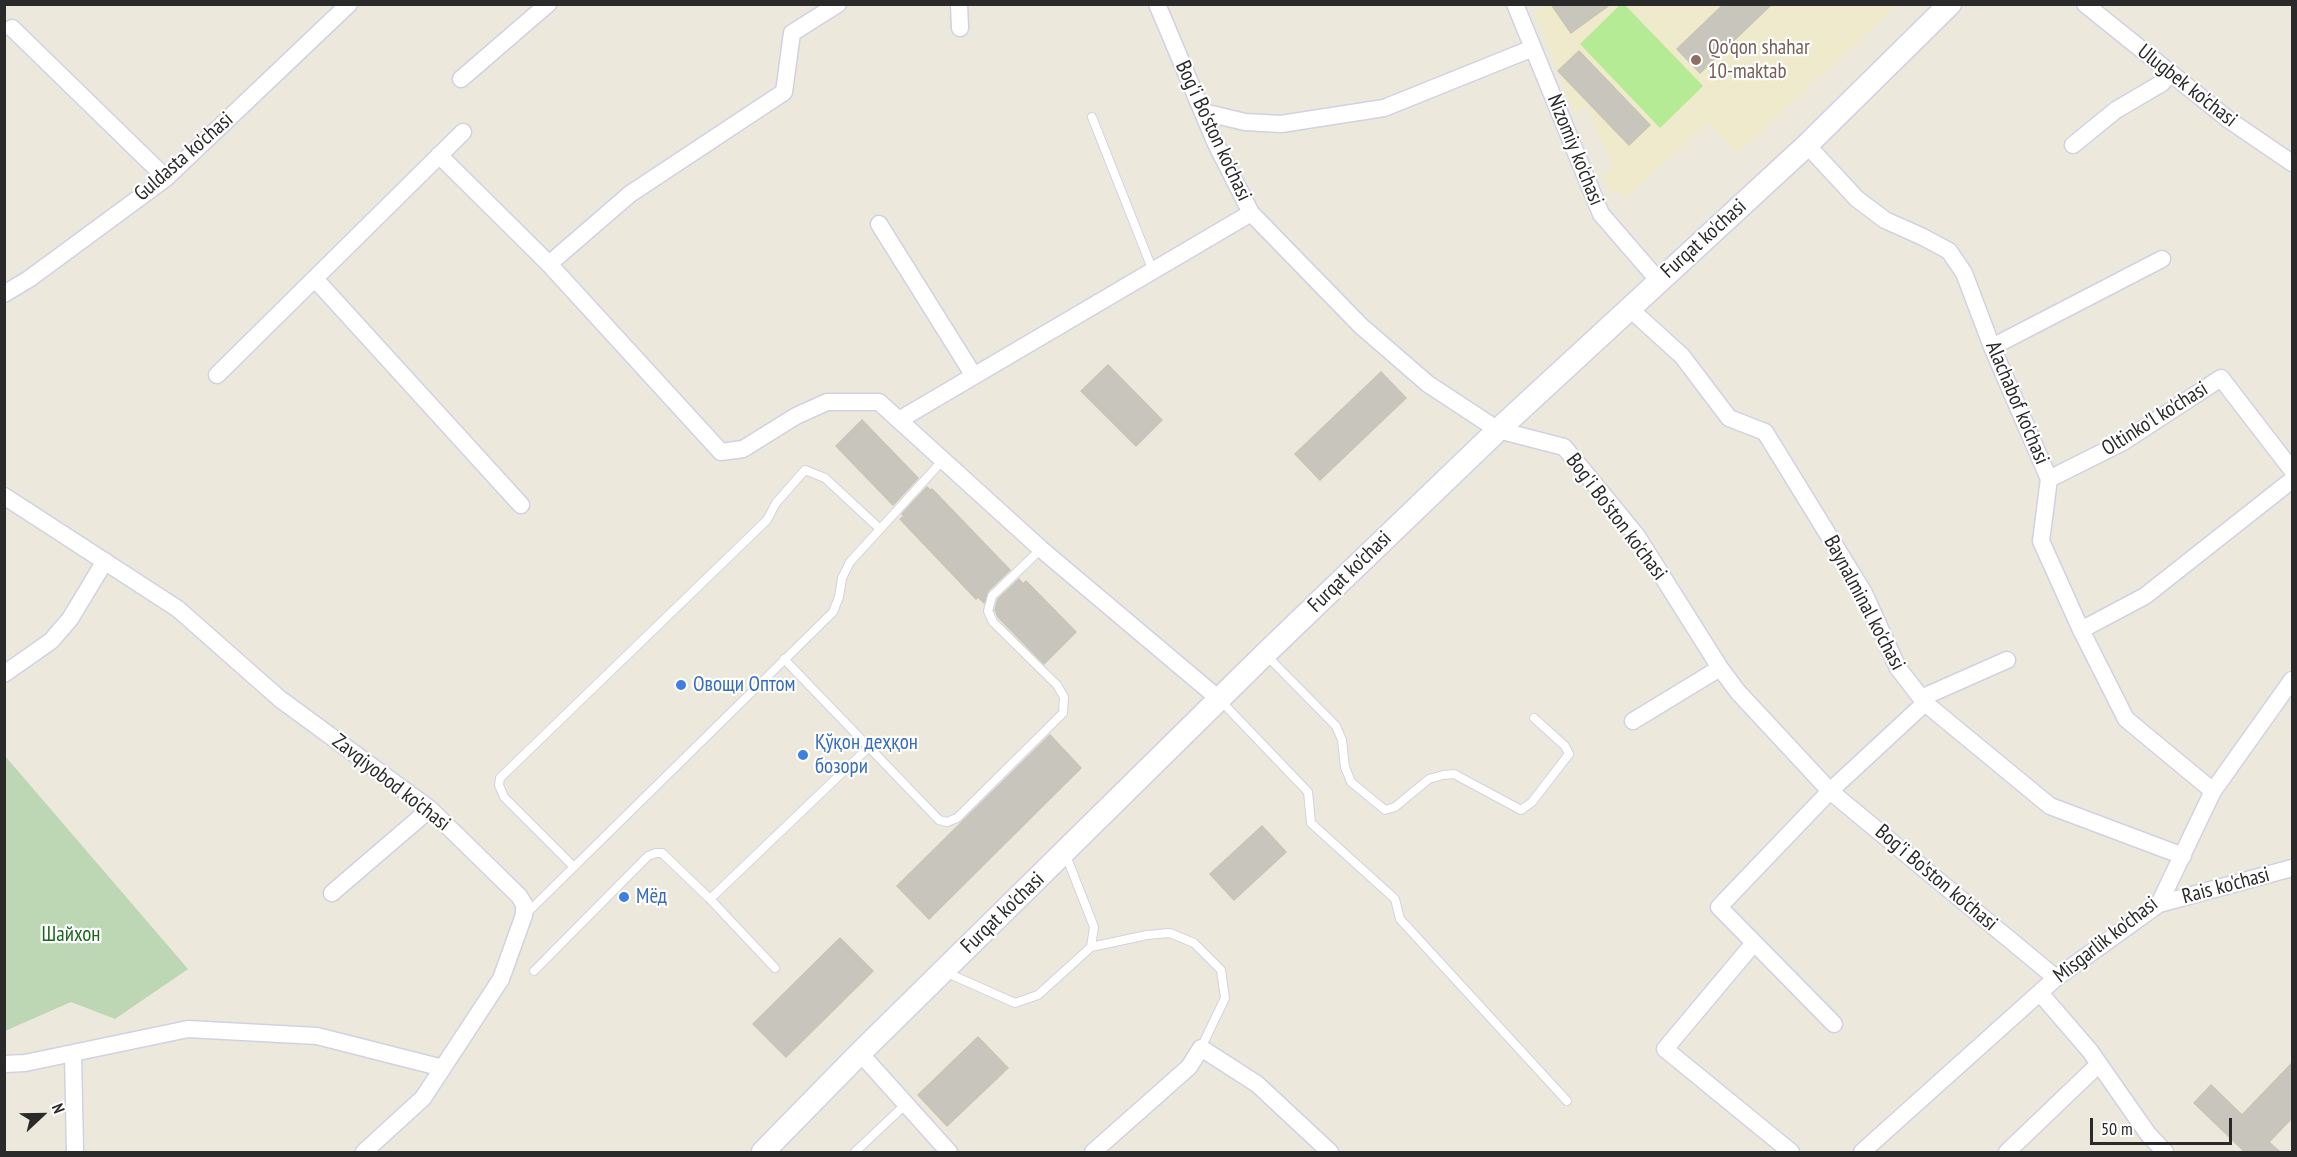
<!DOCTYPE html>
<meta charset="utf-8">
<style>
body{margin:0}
#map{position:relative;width:2297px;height:1157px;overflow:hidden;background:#ece9dc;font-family:"PT Sans Narrow",sans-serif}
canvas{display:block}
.frame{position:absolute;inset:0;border:6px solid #2a2a2a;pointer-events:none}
.north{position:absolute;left:12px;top:1085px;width:60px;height:60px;-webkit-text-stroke:4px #fff;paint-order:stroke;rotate:68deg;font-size:16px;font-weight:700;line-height:24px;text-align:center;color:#2a2a2a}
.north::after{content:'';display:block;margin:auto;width:21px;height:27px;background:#2a2a2a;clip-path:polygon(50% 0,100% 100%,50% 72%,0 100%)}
.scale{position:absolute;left:2090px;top:1118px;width:142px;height:27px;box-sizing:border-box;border:3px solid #2a2a2a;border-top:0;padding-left:8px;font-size:18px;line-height:21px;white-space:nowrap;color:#2a2a2a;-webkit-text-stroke:4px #fff;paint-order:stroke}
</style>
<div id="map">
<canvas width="2297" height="1157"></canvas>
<div class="frame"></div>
<div class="north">N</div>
<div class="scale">50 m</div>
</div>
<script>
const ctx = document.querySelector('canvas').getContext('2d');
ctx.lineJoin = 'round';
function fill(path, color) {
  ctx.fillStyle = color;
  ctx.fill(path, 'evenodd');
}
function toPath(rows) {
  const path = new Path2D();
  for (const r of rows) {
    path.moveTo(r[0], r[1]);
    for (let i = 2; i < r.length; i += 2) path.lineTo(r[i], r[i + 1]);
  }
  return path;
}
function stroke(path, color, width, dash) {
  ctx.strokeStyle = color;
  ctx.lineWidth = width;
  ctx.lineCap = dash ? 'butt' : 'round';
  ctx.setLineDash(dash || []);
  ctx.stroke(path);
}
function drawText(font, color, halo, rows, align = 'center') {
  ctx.font = font + ' "PT Sans Narrow",sans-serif';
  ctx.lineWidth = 4.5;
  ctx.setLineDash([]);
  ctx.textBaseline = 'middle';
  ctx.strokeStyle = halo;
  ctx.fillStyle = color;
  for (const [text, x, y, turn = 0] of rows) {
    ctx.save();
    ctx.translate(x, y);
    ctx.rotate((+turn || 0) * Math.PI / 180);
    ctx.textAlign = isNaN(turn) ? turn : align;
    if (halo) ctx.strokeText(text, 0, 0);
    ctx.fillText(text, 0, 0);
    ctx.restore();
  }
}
fill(toPath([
 [1545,4,1898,5,1738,153,1708,123,1625,199,1620,190,1610,195,1602,176,1614,170,1587,107,1574,112,1535,13]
]), '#eeeacb');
fill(toPath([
 [5,756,188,969,115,1019,71,1002,5,1031]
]), '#bdd6b3');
fill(toPath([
 [1621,4,1625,5,1703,86,1660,128,1580,44]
]), '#b4eb94');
const building = toPath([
 [1551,4,1611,4,1571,33,1551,4],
 [1724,4,1772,4,1700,73,1677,49,1724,4],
 [1579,51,1650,125,1629,145,1558,71,1579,51],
 [1108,365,1162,420,1136,446,1081,391,1108,365],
 [1381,372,1406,398,1320,480,1295,454,1381,372],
 [862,420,918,478,893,505,836,446,862,420],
 [927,487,930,490,932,489,1010,570,988,591,984,603,978,597,976,599,900,519,904,516,902,514,927,487],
 [1019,579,1023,584,1026,581,1076,632,1044,664,998,617,995,610,998,599,1019,579],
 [1050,735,1081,768,929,919,897,886,1050,735],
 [1262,826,1286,852,1234,900,1210,874,1262,826],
 [840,938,873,971,786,1057,753,1024,840,938],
 [978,1037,1008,1068,947,1126,918,1095,978,1037],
 [2292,1063,2292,1118,2269,1142,2280,1152,2245,1152,2194,1103,2211,1085,2242,1115,2292,1063]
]);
fill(building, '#c8c5bc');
stroke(building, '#c8c5b6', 1.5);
const service = toPath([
 [1092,117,1153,271],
 [1267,656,1336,726,1342,740,1345,767,1351,782,1385,810,1395,807,1429,779,1443,775,1454,774,1521,810,1532,802,1569,754,1565,746,1534,718],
 [784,659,939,820,947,822,957,818,1063,713,1064,697,1057,685,993,622,988,611,992,596,1041,549],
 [1219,699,1308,792,1311,823,1395,899,1400,919,1567,1101],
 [574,867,504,797,499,785,500,778,767,520,776,503,805,470,825,478,880,529],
 [710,899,869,747],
 [525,915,833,612,839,597,842,578,850,562,943,460],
 [1091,947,1147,935,1170,933,1194,943,1221,970,1225,998,1201,1048],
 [534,971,648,856,656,853,662,853,710,899,775,968],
 [945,972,1015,1003,1038,995,1091,947,1094,927,1065,853],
 [855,1152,906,1104]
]);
const minor = toPath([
 [959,4,960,28],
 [1157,4,1216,144,1251,213,1361,326,1428,384,1498,430,1564,447,1637,536,1720,668,1738,692,1830,791,2056,978],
 [1515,4,1601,214,1659,281],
 [2085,4,2229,120,2292,163],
 [12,28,166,178],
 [461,79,548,4],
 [1203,112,1245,122,1281,124,1384,108,1533,48],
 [1807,145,1857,199,1885,220,1923,237,1949,251,1964,273,1992,347,2049,479,2041,541,2081,630,2126,719,2213,791],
 [2073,145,2116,110,2162,83,2171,73],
 [439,155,549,264,721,452,743,449,796,416,827,402,879,402,1041,549,1219,699],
 [879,224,974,376],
 [549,264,630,194,784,92,792,33,838,4],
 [316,280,521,505],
 [4,294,29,279,166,178,349,4],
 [1629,308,1682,356,1729,418,1765,432,1864,593,1898,668,1925,703,2050,806,2183,856],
 [1992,347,2162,259],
 [217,375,463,132],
 [899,420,1251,213],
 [2049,479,2123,442,2221,378,2292,470],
 [4,496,178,609,280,699,430,809,519,896,524,904,524,915,501,979,423,1098,364,1152],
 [2081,630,2145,596,2292,480],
 [4,674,51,641,70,619,105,561],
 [1921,698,2007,660],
 [1633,721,1720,668],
 [332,893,430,809],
 [2159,904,2292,868],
 [1754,943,1665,1049,1791,1152],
 [2040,993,2090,1051,2148,1134,2165,1152],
 [1834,1024,1719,907,1830,791,1925,703],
 [73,1053,75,1152],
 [860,1053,949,1152],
 [4,1064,25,1063,188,1029,317,1036,443,1068],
 [1093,1152,1189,1067,1201,1048,1257,1084,1330,1152],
 [1862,1152,2056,978,2159,904,2213,791,2292,680],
 [2007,1152,2099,1064]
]);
const secondary = toPath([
 [763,1152,860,1053,1265,654,1498,430,1807,145,1950,4]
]);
stroke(service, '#d2d1e3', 10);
stroke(minor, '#d2d1e3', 19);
stroke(secondary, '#d2d1e3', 25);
stroke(service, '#fff', 8);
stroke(minor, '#fff', 16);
stroke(secondary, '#fff', 22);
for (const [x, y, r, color] of [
 [1696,60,6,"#8d6e63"],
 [681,685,6,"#3f7fe0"],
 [803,755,6,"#3f7fe0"],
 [624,897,6,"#3f7fe0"]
]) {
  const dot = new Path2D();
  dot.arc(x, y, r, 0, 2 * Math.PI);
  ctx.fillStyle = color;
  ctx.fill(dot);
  stroke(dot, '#fff', 2);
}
drawText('21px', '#785e54', '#fff', [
 ["Qo'qon shahar",1708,48],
 ["10-maktab",1708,72]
], 'left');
drawText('21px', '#2a2a2a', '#fff', [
 ["Ulugbek ko'chasi",2187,86,38],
 ["Bog'i Bo'ston ko'chasi",1213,131,65],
 ["Nizomiy ko'chasi",1575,150,68],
 ["Guldasta ko'chasi",184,157,-41],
 ["Furqat ko'chasi",1704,239,-42],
 ["Alachabof ko'chasi",2017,403,67],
 ["Oltinko'l ko'chasi",2155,419,-32],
 ["Bog'i Bo'ston ko'chasi",1616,517,53],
 ["Furqat ko'chasi",1350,572,-44],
 ["Baynalminal ko'chasi",1864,603,62],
 ["Zavqiyobod ko'chasi",391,783,38],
 ["Bog'i Bo'ston ko'chasi",1936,878,40],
 ["Rais ko'chasi",2226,886,-15],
 ["Furqat ko'chasi",1003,913,-44],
 ["Misgarlik ko'chasi",2106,940,-38]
]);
drawText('21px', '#366cbe', '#fff', [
 ["Овощи Оптом",693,685],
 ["Қўқон деҳқон",815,743],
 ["бозори",815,767],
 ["Мёд",636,897]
], 'left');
drawText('21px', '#1a681a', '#fff', [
 ["Шайхон",71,935]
]);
</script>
